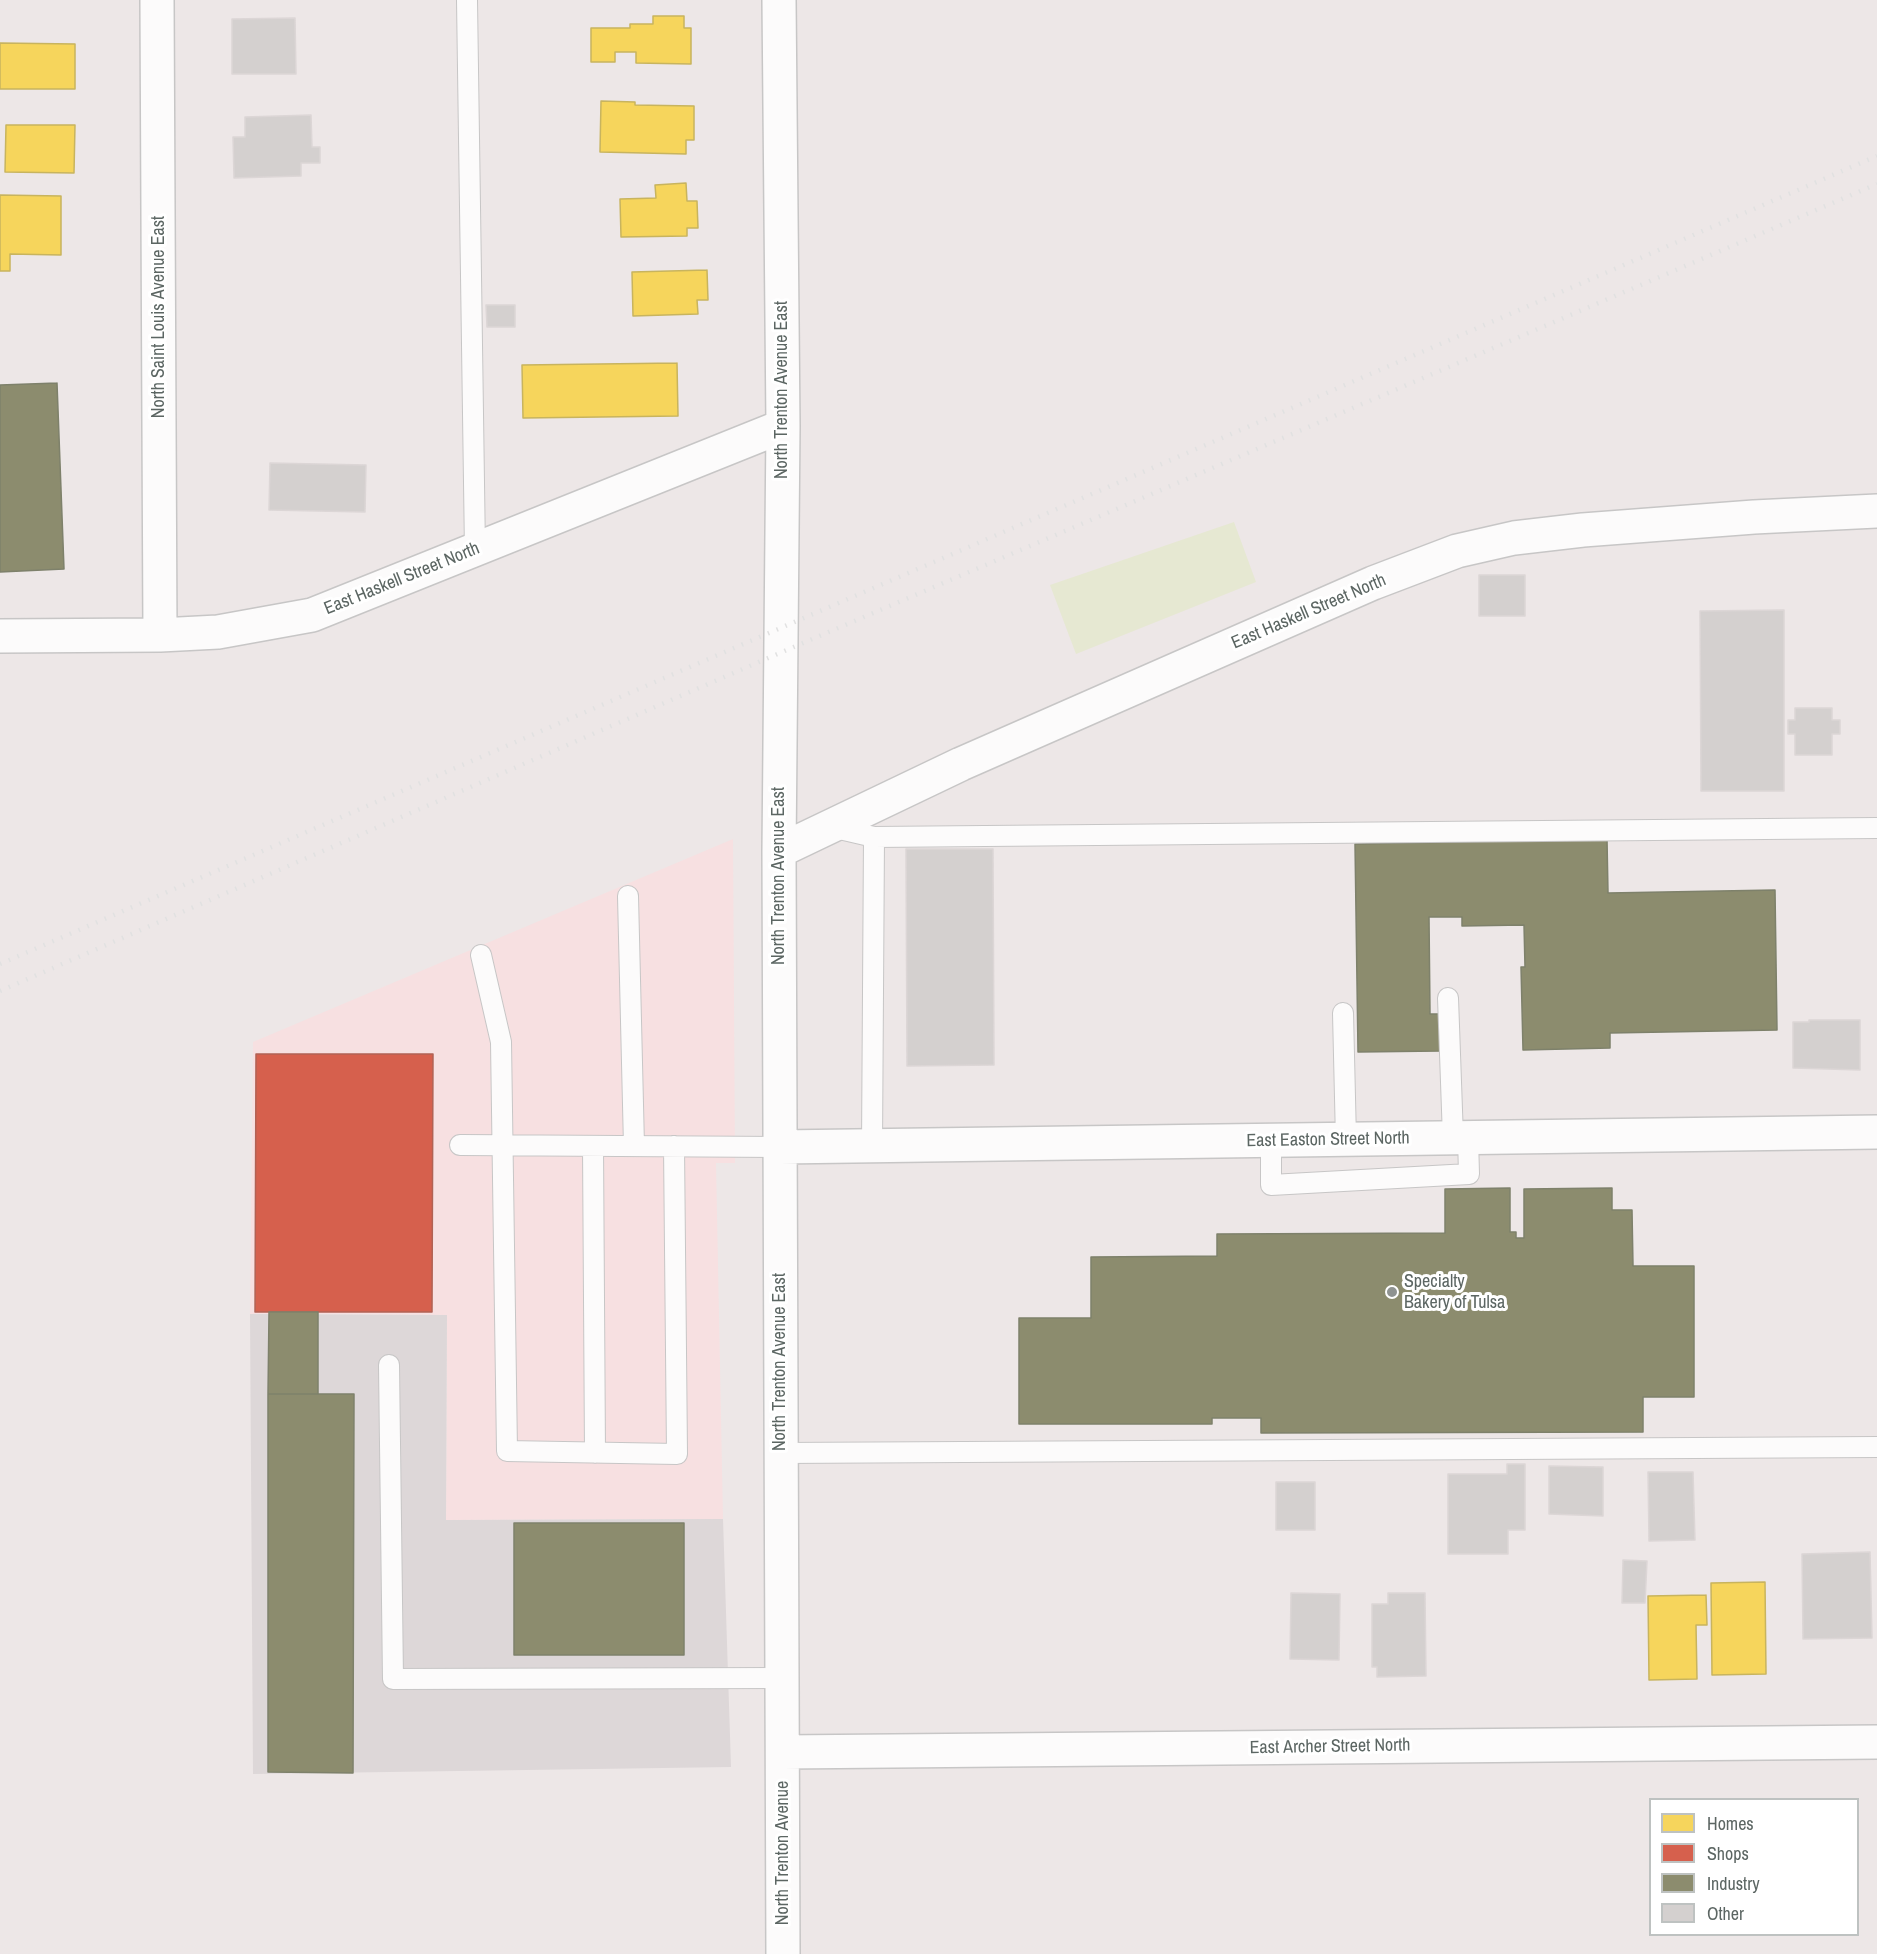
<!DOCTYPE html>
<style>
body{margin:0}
#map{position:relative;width:1877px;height:1954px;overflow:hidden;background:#ede7e7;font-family:"Archivo Narrow",sans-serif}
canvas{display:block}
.legend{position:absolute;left:1649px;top:1798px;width:210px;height:138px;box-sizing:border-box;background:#fff;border:2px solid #bec2c1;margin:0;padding:8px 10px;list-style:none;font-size:18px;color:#5c6663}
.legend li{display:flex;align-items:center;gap:12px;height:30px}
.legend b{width:30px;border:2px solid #bec2c1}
</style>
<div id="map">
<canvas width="1877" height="1954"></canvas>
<ul class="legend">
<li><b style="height:16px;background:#f6d55c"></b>Homes</li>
<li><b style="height:16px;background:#d6604d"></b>Shops</li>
<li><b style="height:16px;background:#8c8c6e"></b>Industry</li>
<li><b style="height:16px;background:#d4d0cf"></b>Other</li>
</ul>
</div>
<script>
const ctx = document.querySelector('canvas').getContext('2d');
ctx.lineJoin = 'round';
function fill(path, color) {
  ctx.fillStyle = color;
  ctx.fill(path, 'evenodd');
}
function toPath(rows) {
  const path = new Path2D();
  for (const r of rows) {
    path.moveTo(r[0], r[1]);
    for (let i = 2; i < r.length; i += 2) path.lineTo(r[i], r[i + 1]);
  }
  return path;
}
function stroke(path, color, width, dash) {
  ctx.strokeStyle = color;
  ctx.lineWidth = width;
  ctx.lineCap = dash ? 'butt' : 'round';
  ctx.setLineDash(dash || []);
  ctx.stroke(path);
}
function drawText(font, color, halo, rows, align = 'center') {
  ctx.font = font + ' "Archivo Narrow",sans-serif';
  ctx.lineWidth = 6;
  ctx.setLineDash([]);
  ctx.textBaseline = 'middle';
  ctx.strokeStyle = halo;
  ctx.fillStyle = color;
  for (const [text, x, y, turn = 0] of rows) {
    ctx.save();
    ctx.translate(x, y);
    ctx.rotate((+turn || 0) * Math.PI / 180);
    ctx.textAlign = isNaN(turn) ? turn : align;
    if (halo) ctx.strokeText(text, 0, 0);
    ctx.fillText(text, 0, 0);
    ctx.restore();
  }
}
fill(toPath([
 [733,839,735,1163,716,1163,723,1519,446,1520,447,1315,250,1314,253,1042]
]), '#f7e0e1');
fill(toPath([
 [250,1314,447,1315,446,1520,723,1519,731,1767,253,1774]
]), '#ddd7d8');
fill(toPath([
 [1234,522,1256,582,1076,654,1050,585]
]), '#e6e8d2');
const homes = toPath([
 [653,16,684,16,684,28,691,28,691,64,636,63,636,52,615,52,615,62,591,62,591,28,630,28,630,24,653,24,653,16],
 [0,43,75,44,75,89,0,89,0,43],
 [601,101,635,102,635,105,694,106,694,140,686,140,686,154,600,152,601,101],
 [6,125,75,125,74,173,5,172,6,125],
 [686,183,687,201,697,201,698,228,687,228,687,236,621,237,620,199,656,198,655,185,686,183],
 [0,195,61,196,61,255,10,254,10,271,0,271,0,195],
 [707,270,708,300,697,300,698,314,633,316,632,272,707,270],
 [677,363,678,416,523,418,522,365,677,363],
 [1765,1582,1766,1674,1712,1675,1711,1583,1765,1582],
 [1706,1595,1707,1625,1696,1625,1697,1679,1649,1680,1648,1596,1706,1595]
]);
fill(homes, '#f6d55c');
stroke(homes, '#c8b45e', 1.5);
const shops = toPath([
 [256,1054,433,1054,432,1312,255,1312,256,1054]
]);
fill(shops, '#d6604d');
stroke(shops, '#b16254', 1.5);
const industry = toPath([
 [57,383,64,569,0,572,0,385,57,383],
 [1607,839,1608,893,1775,890,1777,1030,1610,1033,1610,1048,1523,1050,1521,967,1525,967,1524,925,1462,926,1462,917,1429,917,1430,1014,1440,1014,1440,1051,1358,1052,1355,844,1607,839],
 [1510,1188,1510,1232,1516,1232,1516,1238,1524,1238,1524,1189,1612,1188,1612,1210,1632,1210,1633,1266,1694,1266,1694,1397,1643,1397,1643,1432,1261,1433,1261,1418,1212,1418,1212,1424,1019,1424,1019,1318,1091,1318,1091,1257,1217,1256,1217,1234,1445,1233,1445,1189,1510,1188],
 [269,1312,318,1312,318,1394,268,1394,269,1312],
 [268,1394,354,1394,353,1773,268,1772,268,1394],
 [514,1523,684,1523,684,1655,514,1655,514,1523]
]);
fill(industry, '#8c8c6e');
stroke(industry, '#7e816b', 1.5);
const building = toPath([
 [295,18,296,74,232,74,232,19,295,18],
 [311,115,312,147,320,147,320,163,301,163,301,176,234,178,233,137,245,137,245,117,311,115],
 [486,305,515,305,515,327,487,327,486,305],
 [270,463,366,465,365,512,269,510,270,463],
 [1479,575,1525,575,1525,616,1479,616,1479,575],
 [1784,610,1784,791,1701,791,1700,611,1784,610],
 [1795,708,1832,708,1832,720,1840,720,1840,734,1832,734,1832,755,1795,755,1795,734,1788,734,1788,720,1795,720,1795,708],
 [906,849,993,849,994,1065,907,1066,906,849],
 [1809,1020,1860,1020,1860,1070,1793,1068,1793,1022,1809,1022,1809,1020],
 [1507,1464,1525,1464,1525,1530,1508,1530,1508,1554,1448,1554,1448,1474,1507,1474,1507,1464],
 [1549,1466,1603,1467,1603,1516,1549,1514,1549,1466],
 [1648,1472,1693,1472,1695,1540,1649,1541,1648,1472],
 [1276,1482,1315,1482,1315,1530,1276,1530,1276,1482],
 [1870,1552,1872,1638,1803,1639,1802,1554,1870,1552],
 [1623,1560,1647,1561,1645,1603,1622,1603,1623,1560],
 [1291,1593,1340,1594,1339,1660,1290,1659,1291,1593],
 [1388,1593,1425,1593,1426,1676,1377,1677,1377,1667,1372,1667,1372,1604,1388,1604,1388,1593]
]);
fill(building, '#d4d0cf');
stroke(building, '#dcd6d6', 1.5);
const lane = toPath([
 [467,0,475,551],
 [831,827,874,837,1877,828],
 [628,896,634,1146],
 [481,955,501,1042,507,1451,677,1454,674,1146],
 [1448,998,1453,1138],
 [1343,1013,1346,1140],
 [1271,1141,1271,1185,1469,1174,1468,1138],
 [460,1145,780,1147],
 [593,1146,595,1453],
 [872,1146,874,837],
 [389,1365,393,1679,782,1678],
 [781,1453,1877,1447]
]);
const street = toPath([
 [157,0,160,635],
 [779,0,783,426,779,851,783,1954],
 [0,636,160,635,218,632,312,615,783,426],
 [779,851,961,764,1373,583,1457,551,1514,538,1583,530,1754,517,1877,511],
 [780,1147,1877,1132],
 [783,1752,1877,1742]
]);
stroke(lane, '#c7c6c6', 22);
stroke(street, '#c7c6c6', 36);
stroke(lane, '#fcfbfb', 20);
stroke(street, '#fcfbfb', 33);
stroke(toPath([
 [0,964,1877,156],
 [0,991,782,652,1877,184]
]), '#e1e1e1', 4.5, [1.5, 8]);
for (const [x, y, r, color] of [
 [1392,1292,6,"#8f9391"]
]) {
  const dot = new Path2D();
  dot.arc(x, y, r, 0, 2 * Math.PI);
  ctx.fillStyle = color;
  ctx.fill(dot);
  stroke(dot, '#fff', 2);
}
drawText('18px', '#5c6663', '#fff', [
 ["North Saint Louis Avenue East",159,317,-90],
 ["North Trenton Avenue East",782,390,-90],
 ["East Haskell Street North",402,579,-22],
 ["East Haskell Street North",1309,612,-23],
 ["North Trenton Avenue East",779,876,-90],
 ["East Easton Street North",1328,1140,-1],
 ["North Trenton Avenue East",780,1362,-90],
 ["East Archer Street North",1330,1747,-1],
 ["North Trenton Avenue",783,1853,-90]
]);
drawText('18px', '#5c6663', '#fff', [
 ["Specialty",1404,1282],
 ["Bakery of Tulsa",1404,1303]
], 'left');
</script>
